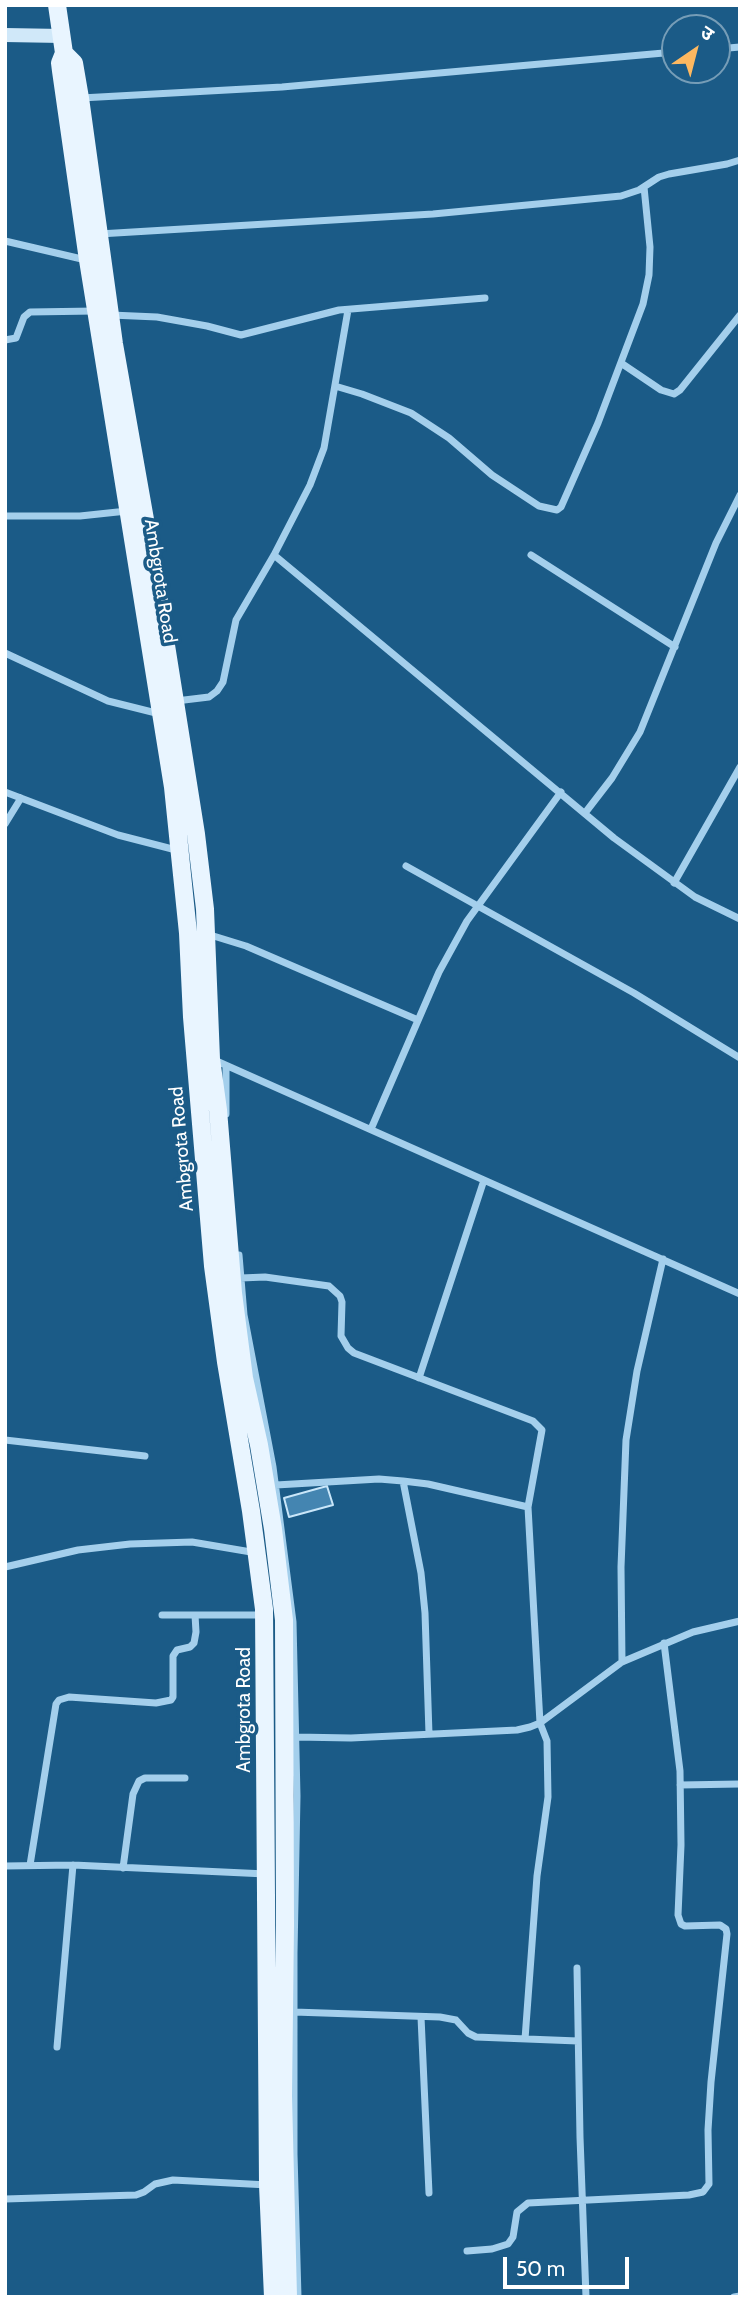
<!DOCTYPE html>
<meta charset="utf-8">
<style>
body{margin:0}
#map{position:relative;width:745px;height:2302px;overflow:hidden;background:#1b5b87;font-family:Cabin,"Noto Sans Devanagari",sans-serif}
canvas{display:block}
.frame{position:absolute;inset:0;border:7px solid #fff;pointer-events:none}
.north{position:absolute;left:661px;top:14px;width:70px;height:70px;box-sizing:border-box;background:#1b5b87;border:2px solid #769db7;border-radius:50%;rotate:35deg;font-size:19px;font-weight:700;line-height:28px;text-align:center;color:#fff}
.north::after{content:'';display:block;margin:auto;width:24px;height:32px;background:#fdb860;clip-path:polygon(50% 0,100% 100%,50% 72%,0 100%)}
.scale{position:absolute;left:503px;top:2257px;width:126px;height:32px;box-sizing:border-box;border:4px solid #fff;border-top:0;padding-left:9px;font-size:21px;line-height:24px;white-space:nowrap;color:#fff;-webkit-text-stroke:5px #1b5b87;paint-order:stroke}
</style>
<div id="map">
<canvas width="745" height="2302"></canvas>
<div class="frame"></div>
<div class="north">उ</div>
<div class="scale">50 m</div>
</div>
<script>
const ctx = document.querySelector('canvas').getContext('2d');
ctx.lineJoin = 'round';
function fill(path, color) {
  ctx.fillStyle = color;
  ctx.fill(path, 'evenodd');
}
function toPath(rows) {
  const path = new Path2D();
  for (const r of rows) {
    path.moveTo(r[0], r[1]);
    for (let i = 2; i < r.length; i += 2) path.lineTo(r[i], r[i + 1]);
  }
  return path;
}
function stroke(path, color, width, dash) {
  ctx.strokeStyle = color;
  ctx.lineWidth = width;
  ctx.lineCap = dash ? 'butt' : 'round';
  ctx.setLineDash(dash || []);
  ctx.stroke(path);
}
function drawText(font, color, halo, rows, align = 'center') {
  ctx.font = font + ' Cabin,sans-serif';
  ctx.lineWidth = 7;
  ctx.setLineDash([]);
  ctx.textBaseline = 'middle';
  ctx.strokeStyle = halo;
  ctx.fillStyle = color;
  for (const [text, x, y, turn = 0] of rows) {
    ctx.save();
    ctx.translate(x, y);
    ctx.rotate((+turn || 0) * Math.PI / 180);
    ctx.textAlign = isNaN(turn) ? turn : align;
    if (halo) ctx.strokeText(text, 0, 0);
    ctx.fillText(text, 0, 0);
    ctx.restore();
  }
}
const building = toPath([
 [327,1486,333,1505,289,1517,284,1498,327,1486]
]);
fill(building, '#4485b1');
stroke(building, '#c9e6f9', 2);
stroke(toPath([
 [717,49,740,47],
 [81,98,282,87,675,52],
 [99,234,433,214,621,196,639,190,659,177,669,174,727,164,740,160],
 [5,241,86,260],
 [111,315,157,317,207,326,241,335,339,310,485,298],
 [5,340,16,338,24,317,30,312,95,311],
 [621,363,661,390,674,394,680,390,740,315],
 [335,386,362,394,411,413,449,438,492,475,539,506,557,510,561,507,598,423,643,304,649,275,650,247,644,187],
 [5,516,80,516,127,511],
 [274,555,614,838,695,897,740,919],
 [531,555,675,647],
 [5,653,108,701,160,714],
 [176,701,209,697,217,691,223,682,236,620,274,555,310,485,324,448,348,310],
 [5,792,118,835,180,851],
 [585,813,612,778,640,732,716,543,740,495],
 [5,824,21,798],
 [406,866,634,993,740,1058],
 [674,883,740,767],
 [207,934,246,946,418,1020],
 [212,1059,740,1294],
 [226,1114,226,1066],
 [371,1129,439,972,467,921,561,792],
 [239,1255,244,1315,273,1467,293,1622,297,1796,294,1953,294,2154,298,2297],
 [241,1278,265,1277,329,1286,340,1296,342,1302,341,1336,348,1348,354,1353,533,1421,542,1430,528,1507,540,1723,547,1741,548,1797,537,1876,525,2039],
 [419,1378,484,1180],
 [5,1440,145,1456],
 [403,1481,421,1573,425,1613,429,1734],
 [276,1485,379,1479,403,1481,428,1484,528,1507],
 [5,1567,78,1550,130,1544,192,1542,257,1553],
 [162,1615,263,1615],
 [622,1662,621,1567,626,1440,637,1371,663,1259],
 [296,1737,351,1738,517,1730,530,1727,540,1723,622,1662,693,1632,740,1621],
 [680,1785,740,1784],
 [30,1865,56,1704,59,1700,69,1697,156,1703,171,1700,173,1697,173,1656,177,1650,190,1647,194,1643,196,1632,195,1615],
 [5,1866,73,1865,266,1874],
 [123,1868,133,1794,139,1781,145,1778,185,1778],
 [577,1968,580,2137,586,2297],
 [294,2012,440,2017,456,2020,468,2033,476,2037,578,2041],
 [421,2017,429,2193],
 [57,2047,73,1865],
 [5,2199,136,2195,144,2192,155,2184,173,2180,268,2185],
 [467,2251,492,2249,508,2244,513,2237,517,2212,528,2203,689,2195,703,2192,709,2184,708,2130,711,2082,727,1934,726,1929,720,1925,685,1926,681,1924,678,1915,681,1845,680,1771,664,1643],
 [734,2297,740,2296]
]), '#a4cfec', 7);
stroke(toPath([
 [5,35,62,36]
]), '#d0e8f9', 14);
stroke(toPath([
 [57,5,64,53,60,63,61,71,88,260,173,787,188,933,192,1017,213,1266,226,1362,251,1511,264,1609,268,2185,273,2297],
 [64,53,74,63,80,98,114,344,155,576,196,834,205,909,211,1059,218,1110,233,1293,244,1378,259,1445,273,1529,284,1620,285,1925,283,2096,288,2297]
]), '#e9f5ff', 18);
drawText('19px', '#fff', '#1b5b87', [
 ["Ambgrota Road",160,581,81],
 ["Ambgrota Road",182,1149,-95],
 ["Ambgrota Road",244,1710,-90]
]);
</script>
